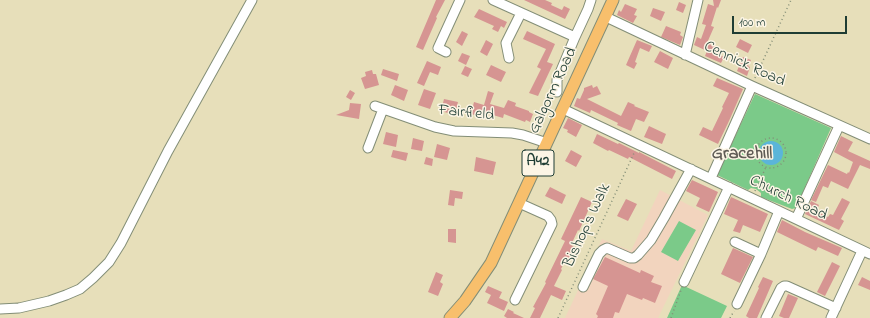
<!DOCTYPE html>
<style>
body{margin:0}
#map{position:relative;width:870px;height:318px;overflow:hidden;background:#e7dfba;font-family:"Indie Flower",sans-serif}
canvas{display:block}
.scale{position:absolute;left:732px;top:16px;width:115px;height:18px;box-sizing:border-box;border:2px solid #1f3d34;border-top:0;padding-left:5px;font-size:12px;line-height:14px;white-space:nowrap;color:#1f3d34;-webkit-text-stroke:3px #fcf5e5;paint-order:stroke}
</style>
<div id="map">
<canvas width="870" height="318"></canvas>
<div class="scale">100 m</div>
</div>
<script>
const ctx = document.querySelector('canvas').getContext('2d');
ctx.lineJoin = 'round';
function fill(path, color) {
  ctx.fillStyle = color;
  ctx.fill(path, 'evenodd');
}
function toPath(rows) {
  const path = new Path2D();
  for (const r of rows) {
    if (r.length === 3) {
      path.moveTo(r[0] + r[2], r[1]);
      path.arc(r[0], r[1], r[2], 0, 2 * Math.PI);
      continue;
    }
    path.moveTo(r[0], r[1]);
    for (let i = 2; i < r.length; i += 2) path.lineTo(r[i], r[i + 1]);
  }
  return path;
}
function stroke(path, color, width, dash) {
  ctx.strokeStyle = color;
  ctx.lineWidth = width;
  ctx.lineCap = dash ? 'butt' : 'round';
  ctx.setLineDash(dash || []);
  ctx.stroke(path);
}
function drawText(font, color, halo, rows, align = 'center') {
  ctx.font = font + ' "Indie Flower",sans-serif';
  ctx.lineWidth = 3;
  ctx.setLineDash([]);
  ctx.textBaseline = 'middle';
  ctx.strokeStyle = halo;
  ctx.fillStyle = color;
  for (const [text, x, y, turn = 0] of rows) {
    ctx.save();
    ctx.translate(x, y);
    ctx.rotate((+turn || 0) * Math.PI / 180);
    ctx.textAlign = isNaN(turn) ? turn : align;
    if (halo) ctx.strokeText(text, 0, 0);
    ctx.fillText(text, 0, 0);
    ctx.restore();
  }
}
fill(toPath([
 [660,190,708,215,658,318,565,318,602,239,631,251]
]), '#f2d4be');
fill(toPath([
 [755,94,831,128,796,208,792,209,761,197,761,193,756,189,751,188,748,190,717,175],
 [679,221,696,230,678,261,661,252],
 [682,285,727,306,721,318,667,318]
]), '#7bca89');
fill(toPath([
 [771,153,12]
]), '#5bb5d9');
fill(toPath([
 [436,0,445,0,436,17,437,18,423,50,416,47],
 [524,0,545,0,552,3,551,5,562,10,564,6,570,9,565,19],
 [713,0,721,0,718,8,717,7,711,26,714,27,707,43,716,47,714,52,724,57,721,63,705,56,707,51,694,45,697,37,701,39,706,25,702,24,708,4,714,6],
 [679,2,686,5,683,13,676,10],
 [625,4,637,9,634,15,637,16,633,23,617,15,619,10,621,12],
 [653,8,665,12,661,21,650,16],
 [479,9,507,22,504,28,501,26,498,32,492,29,494,26,474,17],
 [666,26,681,32,680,35,683,37,680,45,661,37],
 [462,31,468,34,462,46,456,42],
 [527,31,555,44,547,62,553,64,538,96,529,93,541,69,537,67,546,49,523,39],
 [740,39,752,45,748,53,736,47],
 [486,40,493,44,487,56,480,52],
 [637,40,652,46,649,52,640,48,635,62,637,63,634,69,626,65],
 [660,51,673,58,668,69,654,62],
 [462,53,470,56,466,65,458,61],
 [743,57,751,60,748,66,750,67,747,76,737,71],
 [427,61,441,67,438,75,430,72,424,86,417,83],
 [491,65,506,72,501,82,486,75],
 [465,66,472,69,468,77,461,74],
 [383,69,399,74,397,81,381,75],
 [372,70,373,74,376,74,379,85,365,89,361,78,366,76,365,72],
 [717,78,743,89,729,121,718,144,699,135,703,127,712,131,723,108,722,107,729,93,713,86],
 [395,85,408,90,404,101,391,95],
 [592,85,593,88,597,86,601,94,587,99,621,116,628,102,635,105,634,106,649,112,644,122,636,119,631,131,617,125,618,123,591,110,590,113,574,106,577,98,580,99,584,90,584,88],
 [424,89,436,93,430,109,418,105],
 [350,90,355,93,351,100,346,97],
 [488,91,494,93,490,104,504,108,508,100,516,103,515,106,529,111,529,112,533,114,530,122,526,120,525,122,504,114,503,118,483,112,482,117,471,114,474,102,484,105],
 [444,99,458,102,455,115,441,111],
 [350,103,361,104,359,119,336,115,349,110],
 [568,118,582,125,576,137,567,132,568,130,563,128],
 [649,126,666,134,662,144,644,137],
 [386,132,398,135,396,147,383,144],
 [597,134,618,144,619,143,639,153,639,152,676,171,672,179,629,157,628,159,609,150,608,151,593,143],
 [841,136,853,142,848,151,870,161,870,169,860,165,848,189,831,181,828,188,823,186,816,202,811,200,828,165,847,174,848,172,849,173,853,162,834,152],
 [413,138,424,141,422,151,411,149],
 [437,144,450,148,447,160,434,157],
 [393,150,408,153,406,161,391,157],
 [571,150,582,156,576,167,565,161],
 [426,157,433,159,432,166,424,164],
 [476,157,496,162,493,175,474,171],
 [692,180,718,192,709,212,696,206,700,198,686,191],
 [550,187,566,195,562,204,545,196],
 [450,190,463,192,462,199,455,198,454,206,448,205],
 [581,197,592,202,579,231,578,230,571,245,576,248,571,259,567,257,561,269,562,270,554,286,566,291,562,300,551,295,540,318,530,318,535,308,533,307,546,283,545,282,565,241,561,239],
 [731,197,768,214,760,232,743,225,740,233,733,231,738,220,724,214],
 [842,198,850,202,841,219,844,221,839,230,805,214,811,201,819,205,816,211,828,217,830,214,833,215],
 [626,199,637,204,628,221,617,216],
 [782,220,805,232,842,248,838,256,818,247,816,251,777,232],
 [448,229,456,229,456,243,448,242],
 [733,248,753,257,740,283,721,274],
 [605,257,640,273,641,270,654,276,651,282,662,286,655,303,643,298,642,300,627,294,619,313,615,312,613,318,597,318,598,316,596,314,608,286,593,279],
 [832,262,840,266,825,296,817,292],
 [436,272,443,275,440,282,443,284,438,296,428,292],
 [763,277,773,281,757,318,749,318,746,316,759,288,758,287],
 [862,277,870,281,870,290,858,285],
 [488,286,502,292,499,298,508,302,504,311,487,303,491,295,485,292],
 [788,294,798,298,789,318,784,318,779,316],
 [508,309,514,312,513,313,524,318,507,318,504,316]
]), '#d69592');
const minor = toPath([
 [493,0,575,37],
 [606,17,752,86,870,139],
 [446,52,438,48,460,0],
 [685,55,698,0],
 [509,58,506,43,521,13],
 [557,92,557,80,575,37,588,9,591,0],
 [375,106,435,127,454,131,512,133,523,135,547,143],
 [563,109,870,254],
 [368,148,383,109],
 [711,178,752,86],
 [796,219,839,126],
 [735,242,761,254],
 [684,282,729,187],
 [583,287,599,254,603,250,607,248,630,258,634,258,638,255,651,240,664,218,691,169],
 [515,300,552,224,551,220,548,216,519,203],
 [737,304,761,254,779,211],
 [0,309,19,308,49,301,66,295,80,289,93,278,109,262,121,243,168,151,252,0],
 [766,318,781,288,784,286,787,286,836,308],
 [831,318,862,251]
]);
const major = toPath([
 [450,318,465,301,491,263,613,0]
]);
stroke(minor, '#838e77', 11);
stroke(major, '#838e77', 13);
stroke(toPath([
 [755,78,791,0],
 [771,153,15],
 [755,191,766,167],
 [558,318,635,151],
 [671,318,681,290],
 [730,318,734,311]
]), '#838e77', 1.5, [1, 3]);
stroke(minor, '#fff', 9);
stroke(major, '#f8bf6c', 11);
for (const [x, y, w] of [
 [538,163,32]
]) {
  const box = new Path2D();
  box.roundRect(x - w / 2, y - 13, w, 26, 3);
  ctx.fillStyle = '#fcf5e5';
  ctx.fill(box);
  stroke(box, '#1f3d34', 1);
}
drawText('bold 15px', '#1f3d34', null, [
 ["A42",538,163]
]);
drawText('16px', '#1f3d34', '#fcf5e5', [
 ["Cennick Road",744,65,25],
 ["Galgorm Road",554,91,-65],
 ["Fairfield",466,114,6],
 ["Church Road",788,199,26],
 ["Bishop's Walk",588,226,-65]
]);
drawText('bold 18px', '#5f5c55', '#fcf5e5', [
 ["Gracehill",742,155]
]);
</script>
